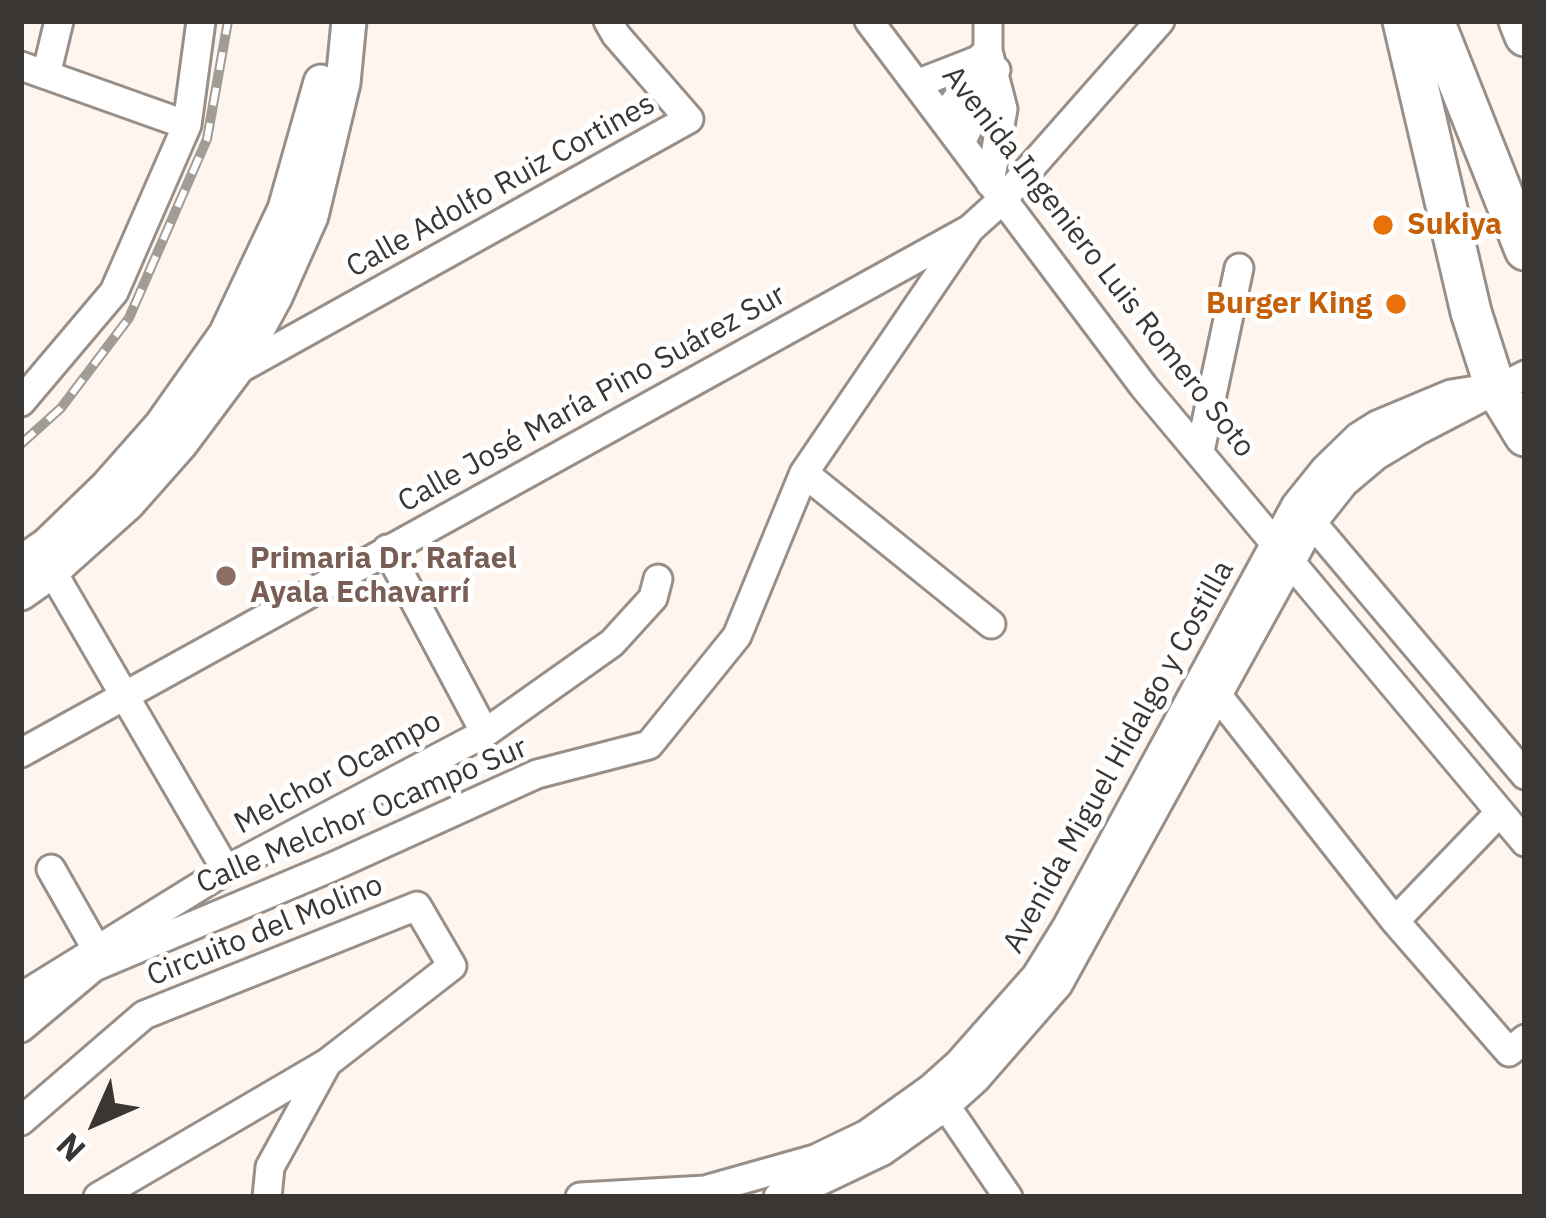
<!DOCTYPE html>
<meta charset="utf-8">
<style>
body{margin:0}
#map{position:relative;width:1546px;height:1218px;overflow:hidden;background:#fef5ee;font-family:"IBM Plex Sans",sans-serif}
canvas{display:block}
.frame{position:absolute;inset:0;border:24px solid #393633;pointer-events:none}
.north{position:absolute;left:36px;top:1062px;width:120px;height:120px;-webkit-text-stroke:9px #fff;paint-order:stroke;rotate:225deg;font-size:33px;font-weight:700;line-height:48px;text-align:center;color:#393633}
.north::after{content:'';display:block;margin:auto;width:42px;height:54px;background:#393633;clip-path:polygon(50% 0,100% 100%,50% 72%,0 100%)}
</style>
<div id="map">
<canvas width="1546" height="1218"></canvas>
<div class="frame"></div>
<div class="north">N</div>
</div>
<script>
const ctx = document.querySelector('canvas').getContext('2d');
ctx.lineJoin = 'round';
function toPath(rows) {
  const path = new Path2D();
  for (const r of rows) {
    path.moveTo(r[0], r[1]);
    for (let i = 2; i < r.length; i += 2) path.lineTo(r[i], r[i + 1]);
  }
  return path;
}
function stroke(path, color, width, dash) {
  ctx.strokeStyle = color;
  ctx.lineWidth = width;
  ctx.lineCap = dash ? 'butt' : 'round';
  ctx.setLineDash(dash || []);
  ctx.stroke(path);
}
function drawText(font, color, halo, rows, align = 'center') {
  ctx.font = font + ' "IBM Plex Sans",sans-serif';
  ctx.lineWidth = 10;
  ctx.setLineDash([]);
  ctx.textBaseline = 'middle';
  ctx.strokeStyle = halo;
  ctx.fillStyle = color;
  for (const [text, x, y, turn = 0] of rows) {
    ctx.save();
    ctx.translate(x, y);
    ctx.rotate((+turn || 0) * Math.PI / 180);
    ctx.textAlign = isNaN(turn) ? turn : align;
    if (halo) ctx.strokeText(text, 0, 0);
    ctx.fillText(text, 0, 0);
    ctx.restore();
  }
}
const minor = toPath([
 [869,21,1144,387,1525,842],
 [988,21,988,51,1003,109,990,183],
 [21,66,187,125],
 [46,75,59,21],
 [919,83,978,60,988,51],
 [943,118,968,84,978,60],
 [961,143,996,70],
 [234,372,689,119,616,35,608,21],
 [21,402,114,292,187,125,201,21],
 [1200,451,1239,268],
 [804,473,991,624],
 [1303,512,1525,775],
 [387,549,485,733],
 [52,571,226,870],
 [1219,697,1395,921,1509,1052,1525,1039],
 [21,753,970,229,1002,200,1160,21],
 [51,869,97,950],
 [1395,921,1499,813],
 [21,997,226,870,485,733,612,643,653,598,658,579],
 [21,1028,94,967,332,867,537,774,649,745,737,636,804,473,968,232],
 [946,1106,1008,1197],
 [21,1121,144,1015,417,906,452,966,327,1063,98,1197],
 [267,1197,270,1167,325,1067],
 [580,1197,705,1190,815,1159,867,1134,930,1089,959,1063,1036,976,1067,926,1296,505,1325,469,1358,437,1377,425,1451,394,1495,387],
 [778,1197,801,1190,883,1151,946,1106,976,1079,1058,985,1313,522,1344,483,1376,456,1419,430,1525,375]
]);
const major = toPath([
 [21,563,47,545,108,486,161,426,226,334,285,209,321,82],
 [21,593,52,571,127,504,181,443,234,372,275,297,311,216,343,83,349,21]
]);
const highway = toPath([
 [1403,21,1471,312,1495,387,1525,436],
 [1434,21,1525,250],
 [1519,21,1525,36]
]);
stroke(minor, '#988f89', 33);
stroke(major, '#988f89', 39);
stroke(highway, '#988f89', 45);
stroke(minor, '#fff', 27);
stroke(major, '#fff', 33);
stroke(highway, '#fff', 39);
const rail = toPath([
 [21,444,61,408,129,318,207,139,228,21]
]);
stroke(rail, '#a29c97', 10);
stroke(rail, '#fff', 6, [18]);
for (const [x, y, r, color] of [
 [1383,225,12,"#e8710a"],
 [1396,304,12,"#e8710a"],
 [226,576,12,"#8d6e63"]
]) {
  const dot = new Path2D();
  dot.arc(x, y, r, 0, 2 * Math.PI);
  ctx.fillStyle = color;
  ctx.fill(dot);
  stroke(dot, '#fff', 4.5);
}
drawText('30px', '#393633', '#fff', [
 ["Calle Adolfo Ruiz Cortines",501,186,-29],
 ["Avenida Ingeniero Luis Romero Soto",1098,262,52],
 ["Calle José María Pino Suárez Sur",592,399,-29],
 ["Avenida Miguel Hidalgo y Costilla",1119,757,-61],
 ["Melchor Ocampo",338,773,-28],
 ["Calle Melchor Ocampo Sur",362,816,-23],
 ["Circuito del Molino",265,931,-22]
]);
drawText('bold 30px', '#c56008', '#fff', [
 ["Sukiya",1407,225],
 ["Burger King",1372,304,"right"]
], 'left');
drawText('bold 30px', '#785e54', '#fff', [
 ["Primaria Dr. Rafael",250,559],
 ["Ayala Echavarrí",250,593]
], 'left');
</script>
